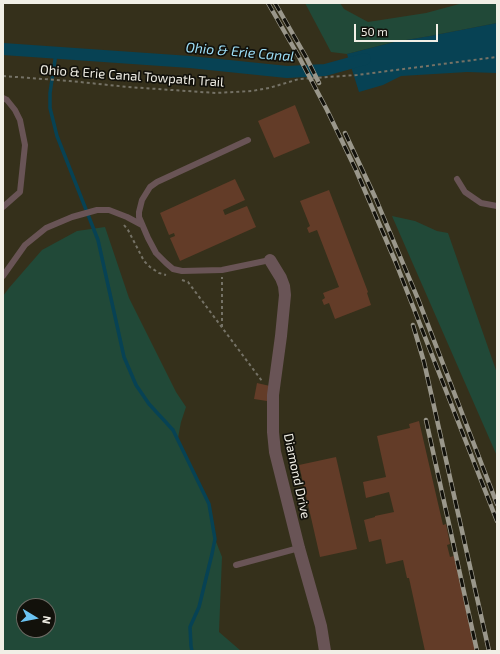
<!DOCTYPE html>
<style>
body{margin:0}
#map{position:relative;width:500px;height:654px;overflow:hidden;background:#2c281a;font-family:"Exo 2",sans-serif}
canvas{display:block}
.frame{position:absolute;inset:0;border:4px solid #f1efe6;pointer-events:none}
.north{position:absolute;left:16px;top:598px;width:40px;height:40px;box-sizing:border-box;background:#12110b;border:1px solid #6b6a63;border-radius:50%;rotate:100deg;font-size:11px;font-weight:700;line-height:16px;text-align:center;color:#f1efe6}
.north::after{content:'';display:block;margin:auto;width:14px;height:18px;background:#6bc3f2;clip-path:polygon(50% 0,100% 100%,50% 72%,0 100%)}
.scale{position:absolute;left:354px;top:24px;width:84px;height:18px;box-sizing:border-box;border:2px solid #f1efe6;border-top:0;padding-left:5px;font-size:12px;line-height:14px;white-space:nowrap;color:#f1efe6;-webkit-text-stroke:3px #12110b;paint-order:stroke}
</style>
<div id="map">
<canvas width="500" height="654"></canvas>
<div class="frame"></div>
<div class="north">N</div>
<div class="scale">50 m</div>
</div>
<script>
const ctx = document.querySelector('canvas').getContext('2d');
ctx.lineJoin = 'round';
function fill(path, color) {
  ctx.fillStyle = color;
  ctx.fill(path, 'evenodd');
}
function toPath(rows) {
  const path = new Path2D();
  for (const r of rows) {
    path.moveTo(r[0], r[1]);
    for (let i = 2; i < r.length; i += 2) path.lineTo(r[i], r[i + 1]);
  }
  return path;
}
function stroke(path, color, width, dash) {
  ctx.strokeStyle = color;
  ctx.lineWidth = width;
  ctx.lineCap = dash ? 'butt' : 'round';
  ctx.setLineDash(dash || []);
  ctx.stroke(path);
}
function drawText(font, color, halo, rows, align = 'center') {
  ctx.font = font + ' "Exo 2",sans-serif';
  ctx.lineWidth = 3.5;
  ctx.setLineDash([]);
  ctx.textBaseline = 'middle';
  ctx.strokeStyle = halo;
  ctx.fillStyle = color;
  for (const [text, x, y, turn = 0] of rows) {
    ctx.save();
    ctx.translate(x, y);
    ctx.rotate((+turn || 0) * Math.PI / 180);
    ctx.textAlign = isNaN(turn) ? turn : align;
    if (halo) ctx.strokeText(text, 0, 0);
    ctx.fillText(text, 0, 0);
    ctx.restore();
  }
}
fill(toPath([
 [3,3,497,3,497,651,3,651],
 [24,606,48,606,48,630,24,630]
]), '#35301b');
fill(toPath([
 [305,3,340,3,344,9,368,22,426,13,463,3,497,3,497,23,430,36,394,42,347,54,331,52],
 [392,216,415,221,437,231,448,233,497,373,497,456],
 [105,227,129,298,176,392,186,407,181,422,178,438,209,504,215,539,222,557,219,632,241,651,3,651,3,296,9,288,42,250,77,231],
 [24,606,48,606,48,630,24,630]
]), '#214938');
fill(toPath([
 [497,23,497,73,467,72,401,76,383,85,359,92,347,54,394,42,430,36]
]), '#074254');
stroke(toPath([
 [56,53,50,93,50,108,57,136,98,240,124,357,136,385,149,404,173,430,209,504,215,539,212,554,199,607,190,627,191,646,192,651]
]), '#074254', 3.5);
stroke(toPath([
 [3,49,190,62,287,72,325,70,365,59]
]), '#074254', 12);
fill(toPath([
 [295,105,310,143,274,158,258,121],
 [235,179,245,200,223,210,225,215,247,206,256,227,180,261,170,238,175,236,174,233,169,235,160,213],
 [329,190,368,292,367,293,371,305,335,319,329,303,324,305,322,300,325,298,323,293,339,287,317,230,309,233,307,228,310,226,300,201],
 [257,383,270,386,267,401,254,399],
 [419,421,443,525,446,524,450,544,447,545,450,557,454,556,475,651,425,651,409,578,407,578,403,560,386,564,381,539,369,542,364,520,375,517,375,516,394,512,389,492,366,498,363,482,386,477,377,436,410,428,409,424],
 [336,457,357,549,320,557,299,465]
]), '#633c28');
stroke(toPath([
 [3,76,70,81,128,87,216,93,252,91,269,88,299,79,357,75,497,57],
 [124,225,128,230,144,261,150,267,159,273,166,275],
 [182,280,188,282,262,381,263,380],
 [222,327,222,277]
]), '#757266', 2, [3, 3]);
stroke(toPath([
 [3,98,7,100,15,110,20,120,25,145,20,192,3,207],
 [248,140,157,182,150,187,142,200,139,212,139,217,148,238,156,253,166,263,173,269,182,271,222,270,270,260],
 [457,179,465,192,481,203,497,206],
 [3,276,25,245,46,228,72,217,97,210,109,210,127,217,142,225],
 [236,565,299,548]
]), '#695456', 6);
stroke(toPath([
 [270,260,281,278,284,286,285,295,281,336,273,395,273,432,275,452,299,548,316,608,321,626,325,651]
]), '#695456', 12);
const rail = toPath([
 [268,3,299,57,327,110,356,170,396,263,497,521],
 [275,3,306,57,319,83],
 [345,133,375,197,418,299,497,504],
 [413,325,424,362,489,651],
 [426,420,477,651]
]);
stroke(rail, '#9a978b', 4.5);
stroke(rail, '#12110b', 3, [9]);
drawText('13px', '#f1efe6', '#12110b', [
 ["Ohio & Erie Canal Towpath Trail",132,76,4],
 ["Diamond Drive",297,476,78]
]);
drawText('italic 14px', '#9ddff8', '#12110b', [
 ["Ohio & Erie Canal",240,52,5]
]);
</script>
